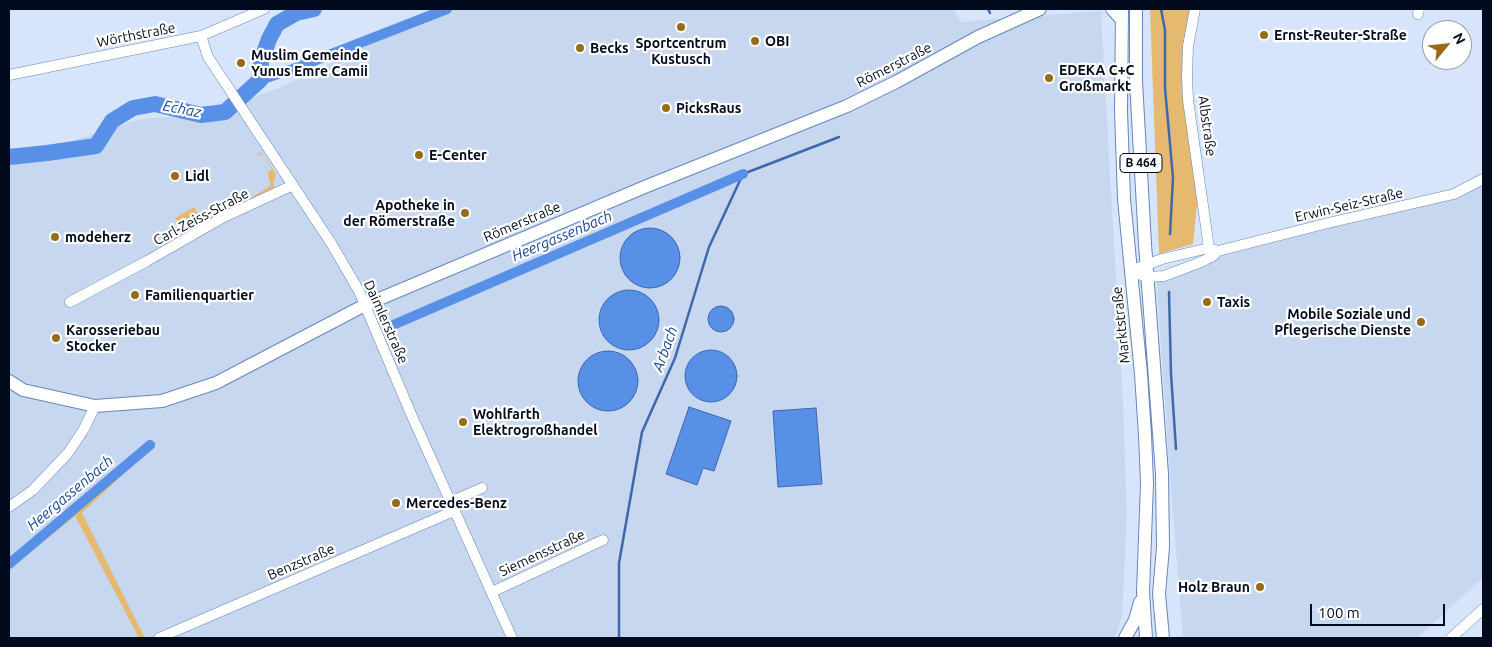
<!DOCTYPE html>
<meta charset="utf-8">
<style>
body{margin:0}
#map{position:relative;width:1492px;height:647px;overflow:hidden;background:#d7e5fc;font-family:Ubuntu,sans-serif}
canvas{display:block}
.frame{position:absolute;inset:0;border:10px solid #020b1e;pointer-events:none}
.north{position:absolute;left:1422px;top:20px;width:50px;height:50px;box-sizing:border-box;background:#fff;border:1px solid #9a9da5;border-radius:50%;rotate:62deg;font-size:14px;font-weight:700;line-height:20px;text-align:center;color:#020b1e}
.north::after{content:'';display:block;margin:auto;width:18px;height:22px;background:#966c18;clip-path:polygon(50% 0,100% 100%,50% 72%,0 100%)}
.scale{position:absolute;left:1310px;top:604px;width:135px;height:22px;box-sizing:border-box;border:2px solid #020b1e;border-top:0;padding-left:6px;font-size:15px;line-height:18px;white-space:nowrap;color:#020b1e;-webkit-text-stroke:4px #fff;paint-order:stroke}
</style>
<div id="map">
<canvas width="1492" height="647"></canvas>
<div class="frame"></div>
<div class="north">N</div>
<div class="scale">100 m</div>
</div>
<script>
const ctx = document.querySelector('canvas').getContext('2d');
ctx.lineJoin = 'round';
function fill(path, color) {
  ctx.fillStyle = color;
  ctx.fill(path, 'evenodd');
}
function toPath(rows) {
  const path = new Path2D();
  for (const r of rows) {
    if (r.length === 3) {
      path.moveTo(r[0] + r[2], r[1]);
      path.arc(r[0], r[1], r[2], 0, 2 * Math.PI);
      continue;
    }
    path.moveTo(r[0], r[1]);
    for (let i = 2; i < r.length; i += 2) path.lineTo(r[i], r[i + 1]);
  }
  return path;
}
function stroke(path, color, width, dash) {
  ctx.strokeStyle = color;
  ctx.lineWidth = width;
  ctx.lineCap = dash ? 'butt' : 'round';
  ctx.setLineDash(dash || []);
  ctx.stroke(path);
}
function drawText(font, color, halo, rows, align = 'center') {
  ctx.font = font + ' Ubuntu,sans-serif';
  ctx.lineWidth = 4.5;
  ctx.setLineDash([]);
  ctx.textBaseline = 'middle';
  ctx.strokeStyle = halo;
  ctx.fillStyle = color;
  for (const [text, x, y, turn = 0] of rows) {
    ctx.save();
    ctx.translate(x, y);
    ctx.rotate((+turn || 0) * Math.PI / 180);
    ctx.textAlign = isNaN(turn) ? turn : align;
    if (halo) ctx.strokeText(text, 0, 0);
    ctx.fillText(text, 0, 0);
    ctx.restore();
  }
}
fill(toPath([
 [452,9,953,9,961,22,1101,11,1123,406,1127,514,1122,615,1117,633,1114,638,9,638,9,161,141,119,208,114,279,88,399,31],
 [1483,182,1483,578,1417,638,1183,638,1170,477,1156,273,1455,196]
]), '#c6d7ef');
fill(toPath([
 [1150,9,1191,9,1186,47,1200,176,1193,244,1159,254],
 [261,152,274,171,276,176,273,184,275,187,242,204,271,185,269,180,268,172,272,169,262,154,256,156],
 [194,207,202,221,184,232,175,218],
 [149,441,156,443,82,513,145,638,139,638,75,516,9,569,9,558]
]), '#e6b970');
const water = toPath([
 [650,258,30],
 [629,320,30],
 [721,319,13],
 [711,376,26],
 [608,381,30],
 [689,407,731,421,714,471,703,468,697,485,666,474,689,407],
 [816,408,822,484,778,487,773,411,816,408]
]);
fill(water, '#5890e7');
stroke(water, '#3e68ab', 1);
stroke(toPath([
 [988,9,990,13],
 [1161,9,1165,30,1165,88,1173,178,1170,234],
 [1169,292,1171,374,1176,449],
 [619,638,619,563,642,432,675,358,709,247,743,174,839,137]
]), '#3e68ab', 2.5);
stroke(toPath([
 [260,80,293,69,447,9],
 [393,325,743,174],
 [9,564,150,445]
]), '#5890e7', 10);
stroke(toPath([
 [9,157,47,153,96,146,112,121,133,108,155,104,201,115,225,112,260,80,261,61,269,39,277,24,296,13,314,9]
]), '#5890e7', 16);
const minor = toPath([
 [1195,9,1188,46,1187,77,1188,100,1209,248],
 [1418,14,1419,9],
 [201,36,208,57,331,243,359,291,411,414,512,638],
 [9,75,201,36,264,9],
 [1130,271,1147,277,1164,276,1201,262,1213,256,1218,251,1328,223,1454,194,1483,179],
 [1130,271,1162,259,1209,248,1215,250],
 [70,302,147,261,222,218,293,185],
 [450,502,482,488],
 [9,507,33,490,68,453,84,429,95,406],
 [492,592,603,540],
 [159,638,454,511],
 [1451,638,1483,609]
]);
const major = toPath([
 [1112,9,1122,20],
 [1122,9,1121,111,1124,199,1141,374,1145,435,1147,483,1143,592,1146,638],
 [1136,9,1136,81,1145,244,1162,474,1163,547,1159,594,1163,638],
 [9,381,23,390,95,406,162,401,216,383,365,305,647,186,847,106,896,82,978,37,1040,9],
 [1125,638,1135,620,1140,602]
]);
stroke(minor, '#6687bb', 11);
stroke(major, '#6687bb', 14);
stroke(minor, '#fff', 10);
stroke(major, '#fff', 12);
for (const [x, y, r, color] of [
 [681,27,5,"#966c18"],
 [1264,35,5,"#966c18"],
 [755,41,5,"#966c18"],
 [580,48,5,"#966c18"],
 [241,63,5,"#966c18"],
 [1049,78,5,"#966c18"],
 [666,108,5,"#966c18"],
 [419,155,5,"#966c18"],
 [175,176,5,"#966c18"],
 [465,213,5,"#966c18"],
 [55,237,5,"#966c18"],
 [135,295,5,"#966c18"],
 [1207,302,5,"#966c18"],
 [1421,322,5,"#966c18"],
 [56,338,5,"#966c18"],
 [463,422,5,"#966c18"],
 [396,503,5,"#966c18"],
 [1260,587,5,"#966c18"]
]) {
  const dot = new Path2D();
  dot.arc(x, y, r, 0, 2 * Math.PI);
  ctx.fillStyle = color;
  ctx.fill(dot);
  stroke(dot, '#fff', 2);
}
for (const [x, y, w] of [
 [1141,163,42]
]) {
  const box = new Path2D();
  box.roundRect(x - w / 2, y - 9.5, w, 19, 4);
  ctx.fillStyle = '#fff';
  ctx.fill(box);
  stroke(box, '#020b1e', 1);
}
drawText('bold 12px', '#020b1e', null, [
 ["B 464",1141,163]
]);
drawText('14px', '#020b1e', '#fff', [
 ["Wörthstraße",136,35,-11],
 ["Römerstraße",894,65,-27],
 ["Albstraße",1207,126,82],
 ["Erwin-Seiz-Straße",1349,205,-13],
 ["Carl-Zeiss-Straße",201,217,-28],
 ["Römerstraße",522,222,-23],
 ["Daimlerstraße",386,322,66],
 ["Marktstraße",1121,325,-96],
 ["Siemensstraße",542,553,-25],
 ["Benzstraße",301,562,-23]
]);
drawText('bold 14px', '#020b1e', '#fff', [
 ["Ernst-Reuter-Straße",1274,35],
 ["OBI",765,41],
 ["Sportcentrum",681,43,"center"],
 ["Kustusch",681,59,"center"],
 ["Becks",590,48],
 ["Muslim Gemeinde",251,55],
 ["Yunus Emre Camii",251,71],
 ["EDEKA C+C",1059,70],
 ["Großmarkt",1059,86],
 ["PicksRaus",676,108],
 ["E-Center",429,155],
 ["Lidl",185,176],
 ["Apotheke in",455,205,"right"],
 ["der Römerstraße",455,221,"right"],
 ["modeherz",65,237],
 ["Familienquartier",145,295],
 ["Taxis",1217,302],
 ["Mobile Soziale und",1411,314,"right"],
 ["Pflegerische Dienste",1411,330,"right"],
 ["Karosseriebau",66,330],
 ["Stocker",66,346],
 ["Wohlfarth",473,414],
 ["Elektrogroßhandel",473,430],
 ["Mercedes-Benz",406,503],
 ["Holz Braun",1250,587,"right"]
], 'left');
drawText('italic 15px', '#154996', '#fff', [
 ["Echaz",182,109,11],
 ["Heergassenbach",562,236,-23],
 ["Arbach",665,349,-70],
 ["Heergassenbach",70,493,-40]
]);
</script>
